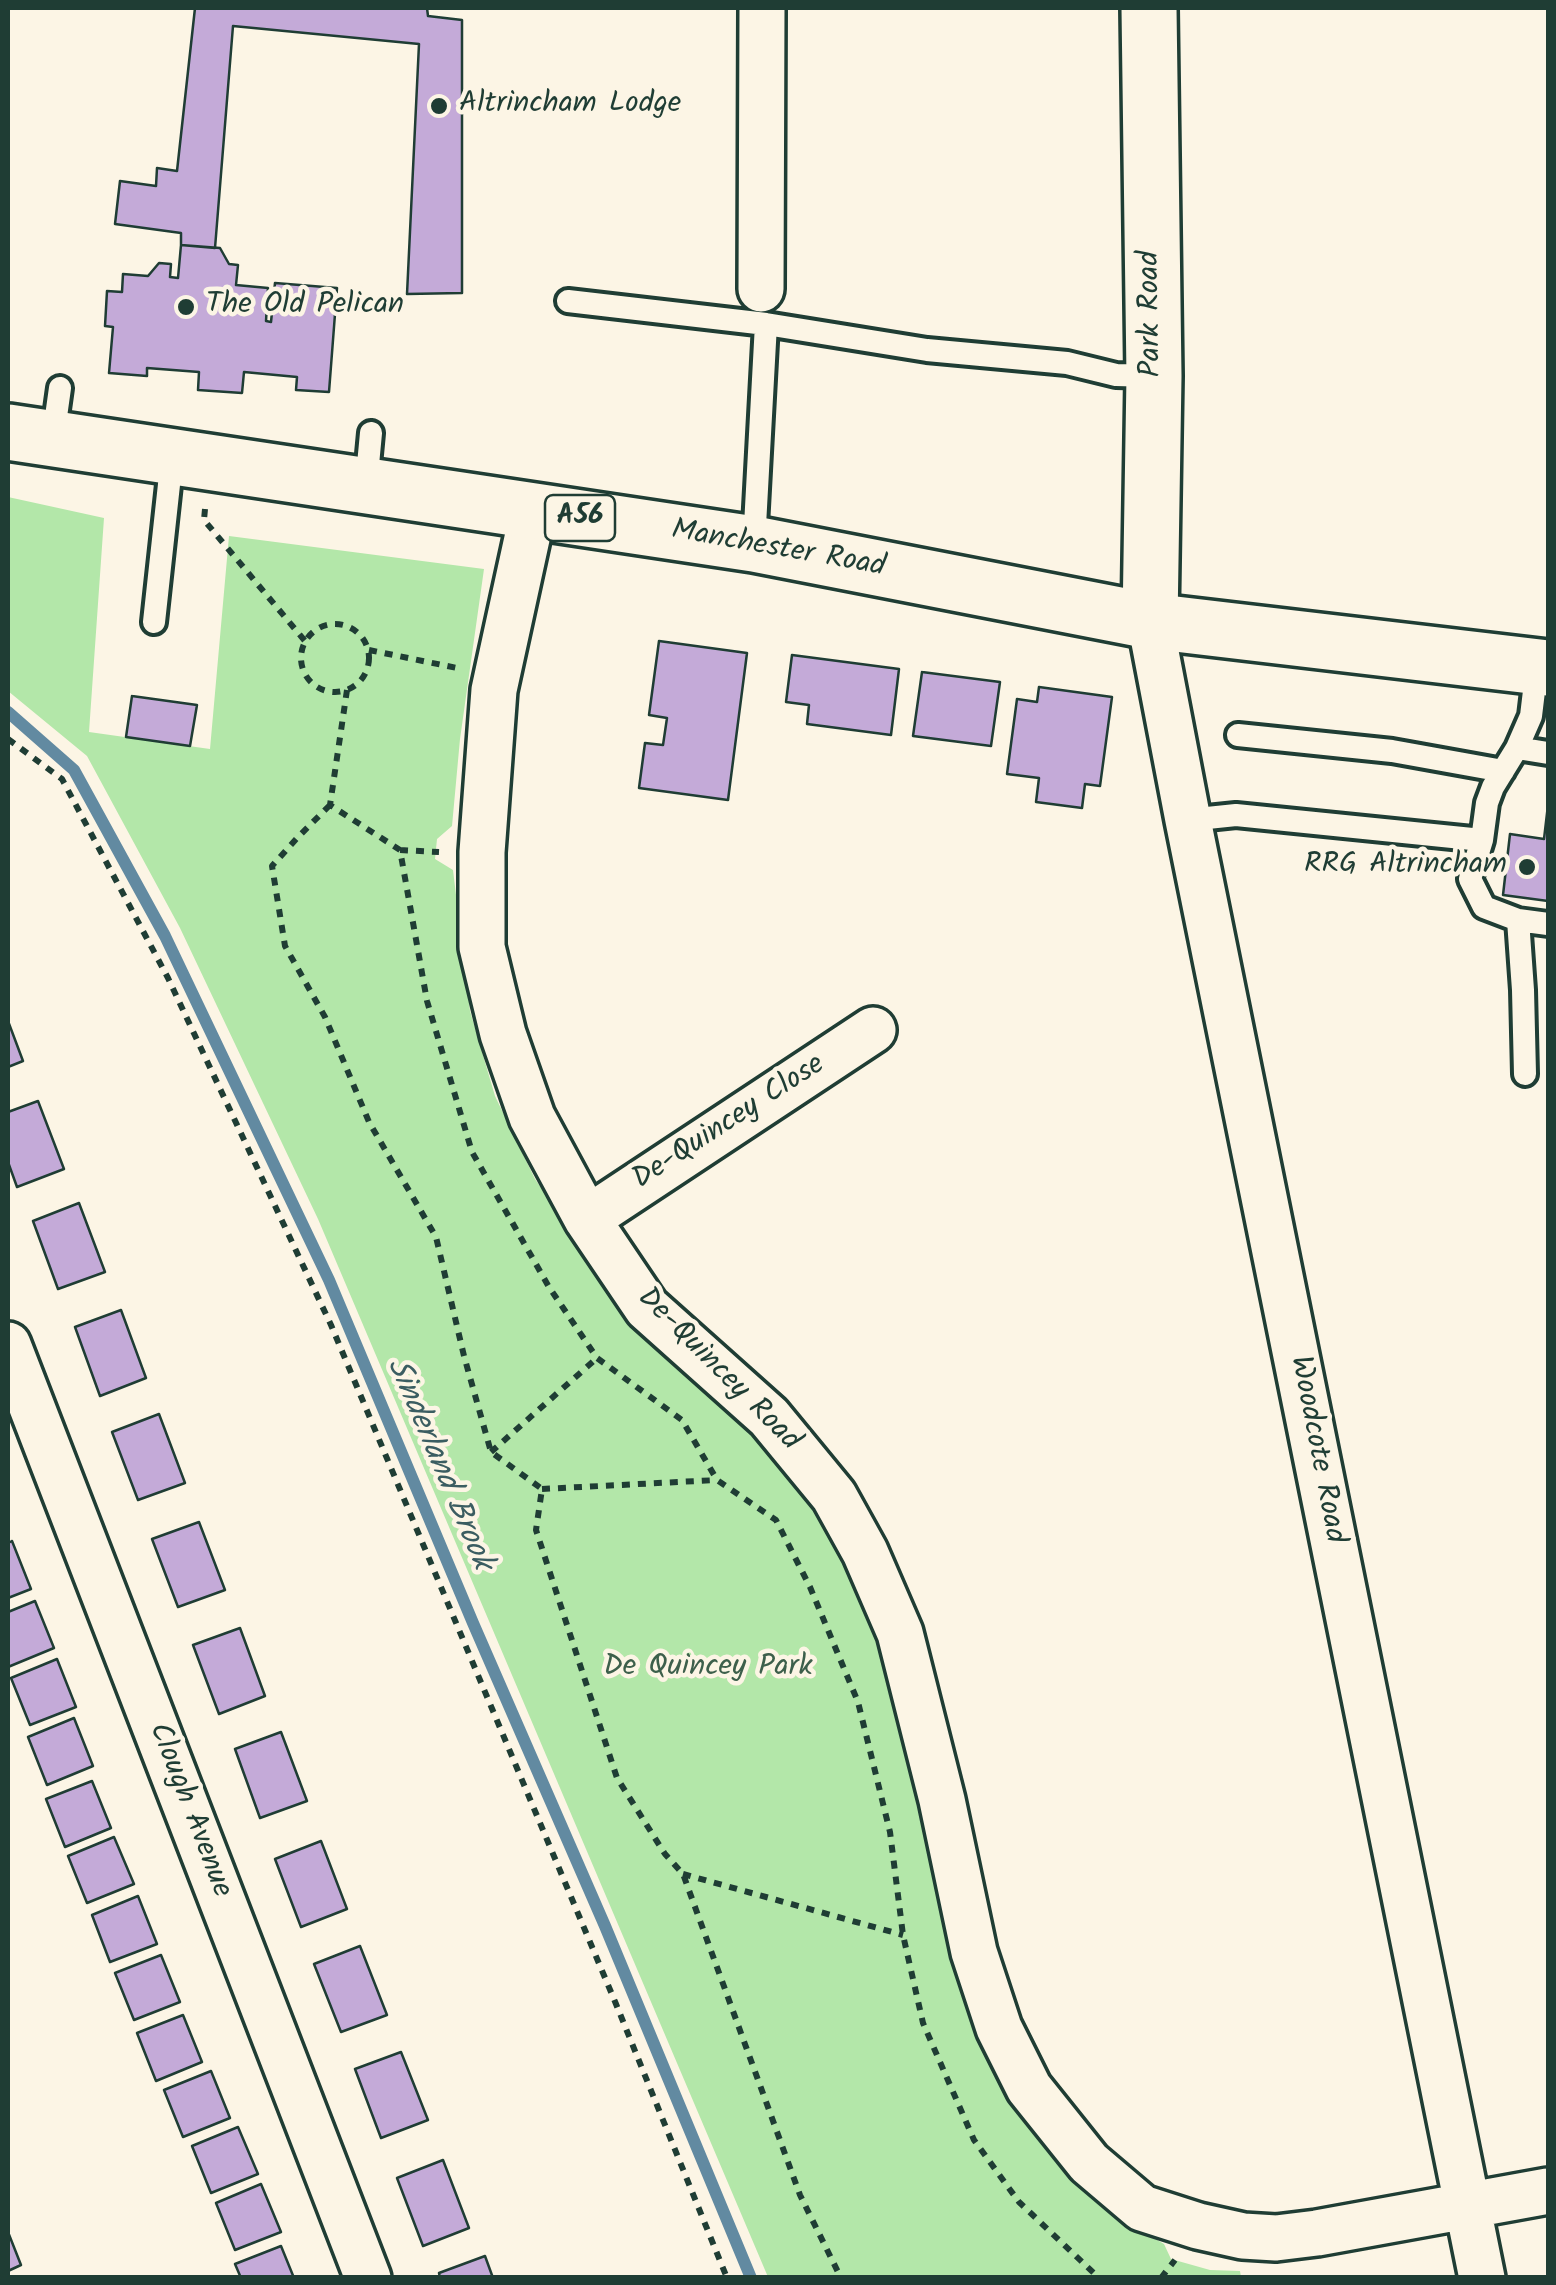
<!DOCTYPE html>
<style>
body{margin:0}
#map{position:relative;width:1556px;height:2285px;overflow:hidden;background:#fcf5e5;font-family:Kalam,sans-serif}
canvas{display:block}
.frame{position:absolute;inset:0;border:10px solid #1f3d34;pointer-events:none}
</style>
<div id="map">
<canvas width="1556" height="2285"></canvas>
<div class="frame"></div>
</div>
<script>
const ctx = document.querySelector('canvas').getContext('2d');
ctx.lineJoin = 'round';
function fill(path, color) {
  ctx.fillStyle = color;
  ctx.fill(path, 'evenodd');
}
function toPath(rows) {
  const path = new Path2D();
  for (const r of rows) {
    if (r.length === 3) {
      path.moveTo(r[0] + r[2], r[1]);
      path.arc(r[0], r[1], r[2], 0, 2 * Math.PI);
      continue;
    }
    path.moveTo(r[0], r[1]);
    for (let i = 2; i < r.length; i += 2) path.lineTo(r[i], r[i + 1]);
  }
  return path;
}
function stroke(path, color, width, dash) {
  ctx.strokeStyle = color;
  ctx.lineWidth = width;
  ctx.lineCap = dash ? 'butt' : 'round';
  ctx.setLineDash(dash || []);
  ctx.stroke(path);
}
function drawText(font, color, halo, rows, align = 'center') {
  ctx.font = font + ' Kalam,sans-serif';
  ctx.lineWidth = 9;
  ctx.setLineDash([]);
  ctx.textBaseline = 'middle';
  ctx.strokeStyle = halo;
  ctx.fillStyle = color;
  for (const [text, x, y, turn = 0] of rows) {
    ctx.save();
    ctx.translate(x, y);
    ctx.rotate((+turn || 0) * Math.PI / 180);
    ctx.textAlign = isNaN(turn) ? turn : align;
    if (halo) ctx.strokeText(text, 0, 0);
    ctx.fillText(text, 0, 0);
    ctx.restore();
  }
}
fill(toPath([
 [8,497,104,518,89,732,210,749,229,536,484,569,460,739,452,826,437,839,435,859,453,870,470,1011,495,1096,535,1179,602,1275,769,1439,872,1589,1067,2170,1100,2206,1164,2244,1171,2259,1210,2270,1240,2271,1241,2277,768,2277,318,1219,180,928,87,756,8,691]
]), '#b3e7a9');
stroke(toPath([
 [8,712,74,770,165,936,329,1280,473,1623,605,1926,751,2278]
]), '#628aa1', 12);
const building = toPath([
 [195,8,427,8,428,16,462,20,462,293,407,294,419,44,233,26,215,248,181,245,181,233,115,224,120,181,156,186,157,168,177,171,195,8],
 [181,245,220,248,229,264,238,265,236,285,268,288,266,321,271,322,275,283,337,288,329,392,296,390,297,377,244,372,242,393,198,390,199,372,147,368,147,376,109,373,113,327,105,326,107,291,122,292,123,274,148,276,159,263,171,264,170,277,178,278,181,245],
 [659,641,747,653,728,800,639,788,645,743,663,745,667,718,649,715,659,641],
 [792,655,899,669,891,735,807,724,809,705,786,702,792,655],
 [922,672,1000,682,991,746,913,736,922,672],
 [1039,687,1112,697,1100,786,1085,784,1082,808,1036,802,1039,778,1007,774,1017,699,1037,702,1039,687],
 [132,696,197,705,190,746,126,737,132,696],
 [1548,805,1548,901,1503,895,1510,834,1544,839,1548,805],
 [8,1021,23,1061,8,1067,8,1021],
 [38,1101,64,1169,17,1187,8,1162,8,1112,38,1101],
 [79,1203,105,1272,58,1289,33,1221,79,1203],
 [121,1310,146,1378,100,1396,75,1327,121,1310],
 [159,1414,185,1483,138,1500,112,1432,159,1414],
 [199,1522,225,1590,178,1607,152,1539,199,1522],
 [12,1541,31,1589,8,1598,8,1543,12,1541],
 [35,1601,54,1648,8,1667,8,1612,35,1601],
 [240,1628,265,1696,219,1714,193,1645,240,1628],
 [57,1659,76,1707,30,1725,11,1678,57,1659],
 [74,1718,93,1766,47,1785,28,1737,74,1718],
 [281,1732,307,1801,260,1818,235,1749,281,1732],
 [92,1781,111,1828,65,1847,46,1799,92,1781],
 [114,1837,134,1884,87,1903,68,1856,114,1837],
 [321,1841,347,1909,301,1927,275,1859,321,1841],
 [138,1896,157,1944,110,1962,92,1915,138,1896],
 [360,1946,387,2015,341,2032,314,1964,360,1946],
 [161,1955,180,2002,134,2020,115,1973,161,1955],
 [183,2015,202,2062,156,2081,137,2033,183,2015],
 [401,2052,428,2120,381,2138,355,2069,401,2052],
 [211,2071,230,2118,183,2137,164,2090,211,2071],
 [238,2127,258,2174,211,2193,192,2146,238,2127],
 [443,2160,469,2228,423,2246,397,2178,443,2160],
 [261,2184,281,2232,235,2250,216,2203,261,2184],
 [8,2232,21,2265,8,2271,8,2232],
 [281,2246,294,2278,241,2278,235,2264,281,2246],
 [485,2256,493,2278,440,2278,439,2273,485,2256]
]);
fill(building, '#c4aad8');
stroke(building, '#1f3d34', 2.5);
const service = toPath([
 [568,301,766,324,754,544],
 [766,324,927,350,1067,363,1116,375,1153,376],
 [53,438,60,388],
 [366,486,371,433],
 [154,622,172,457],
 [1238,735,1392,751,1503,771],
 [1517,748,1548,753],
 [1188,820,1236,815,1482,840],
 [1518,920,1548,924],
 [1525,1074,1523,990,1518,920,1484,907,1470,879,1482,840,1487,803,1493,787,1517,748,1531,716,1537,666]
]);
const minor = toPath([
 [761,289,762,8],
 [533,511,494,690,482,852,482,947,503,1034,532,1117,587,1219,647,1308,769,1417,834,1496,865,1552,900,1633,942,1800,974,1952,999,2028,1029,2088,1089,2163,1142,2208,1198,2226,1243,2236,1276,2238,1317,2233,1548,2191],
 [1150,621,1188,820,1482,2278],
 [587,1219,873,1030],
 [8,1345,368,2278]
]);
const secondary = toPath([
 [1149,8,1154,376,1150,621]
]);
const trunk = toPath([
 [8,432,754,544,1150,621,1548,668]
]);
stroke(service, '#1f3d34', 30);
stroke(minor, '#1f3d34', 52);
stroke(secondary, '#1f3d34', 62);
stroke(trunk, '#1f3d34', 62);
stroke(toPath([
 [205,509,204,520,305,641],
 [335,658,34],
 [369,650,457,668],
 [347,690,330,805,400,850,427,1001,472,1152,549,1287,597,1358,682,1420,717,1480,776,1520,810,1587,858,1702,890,1832,903,1935,923,2023,974,2140,1019,2202,1099,2278],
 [8,739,62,779,168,978,331,1325,616,2004,727,2278],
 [330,805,298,837,272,866,285,946,325,1017,369,1122,436,1237,464,1356,491,1452,542,1489,536,1530,617,1778,665,1854,683,1874,800,2195,841,2278],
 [400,850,439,852],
 [491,1452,597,1358],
 [542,1489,717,1480],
 [683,1874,903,1935],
 [1161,2278,1175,2260]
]), '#1f3d34', 6, [8, 8]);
stroke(service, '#fcf5e5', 22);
stroke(minor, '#fcf5e5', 45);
stroke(secondary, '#fcf5e5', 55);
stroke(trunk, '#fcf5e5', 55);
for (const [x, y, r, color] of [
 [439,106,10,"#1f3d34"],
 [186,307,10,"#1f3d34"],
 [1527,867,10,"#1f3d34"]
]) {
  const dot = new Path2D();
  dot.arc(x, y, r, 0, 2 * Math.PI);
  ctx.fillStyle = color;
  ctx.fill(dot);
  stroke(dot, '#fcf5e5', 4);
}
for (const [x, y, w] of [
 [580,518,70]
]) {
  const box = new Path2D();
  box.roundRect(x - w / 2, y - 23, w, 46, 8);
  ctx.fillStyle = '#fcf5e5';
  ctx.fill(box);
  stroke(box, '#1f3d34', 2.5);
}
drawText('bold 28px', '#1f3d34', null, [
 ["A56",580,518]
]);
drawText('30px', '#1f3d34', '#fcf5e5', [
 ["Altrincham Lodge",459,106],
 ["The Old Pelican",206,307],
 ["RRG Altrincham",1507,867,"right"]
], 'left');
drawText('30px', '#1f3d34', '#fcf5e5', [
 ["Park Road",1153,314,-91],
 ["Manchester Road",778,551,10],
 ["De-Quincey Close",730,1124,-33],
 ["De-Quincey Road",717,1371,45],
 ["Woodcote Road",1315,1450,79],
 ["Clough Avenue",188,1811,69]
]);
drawText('30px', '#3d5f4b', '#fcf5e5', [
 ["De Quincey Park",708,1669]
]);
drawText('italic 32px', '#3b5d61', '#fcf5e5', [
 ["Sinderland Brook",437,1465,67]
]);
</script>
